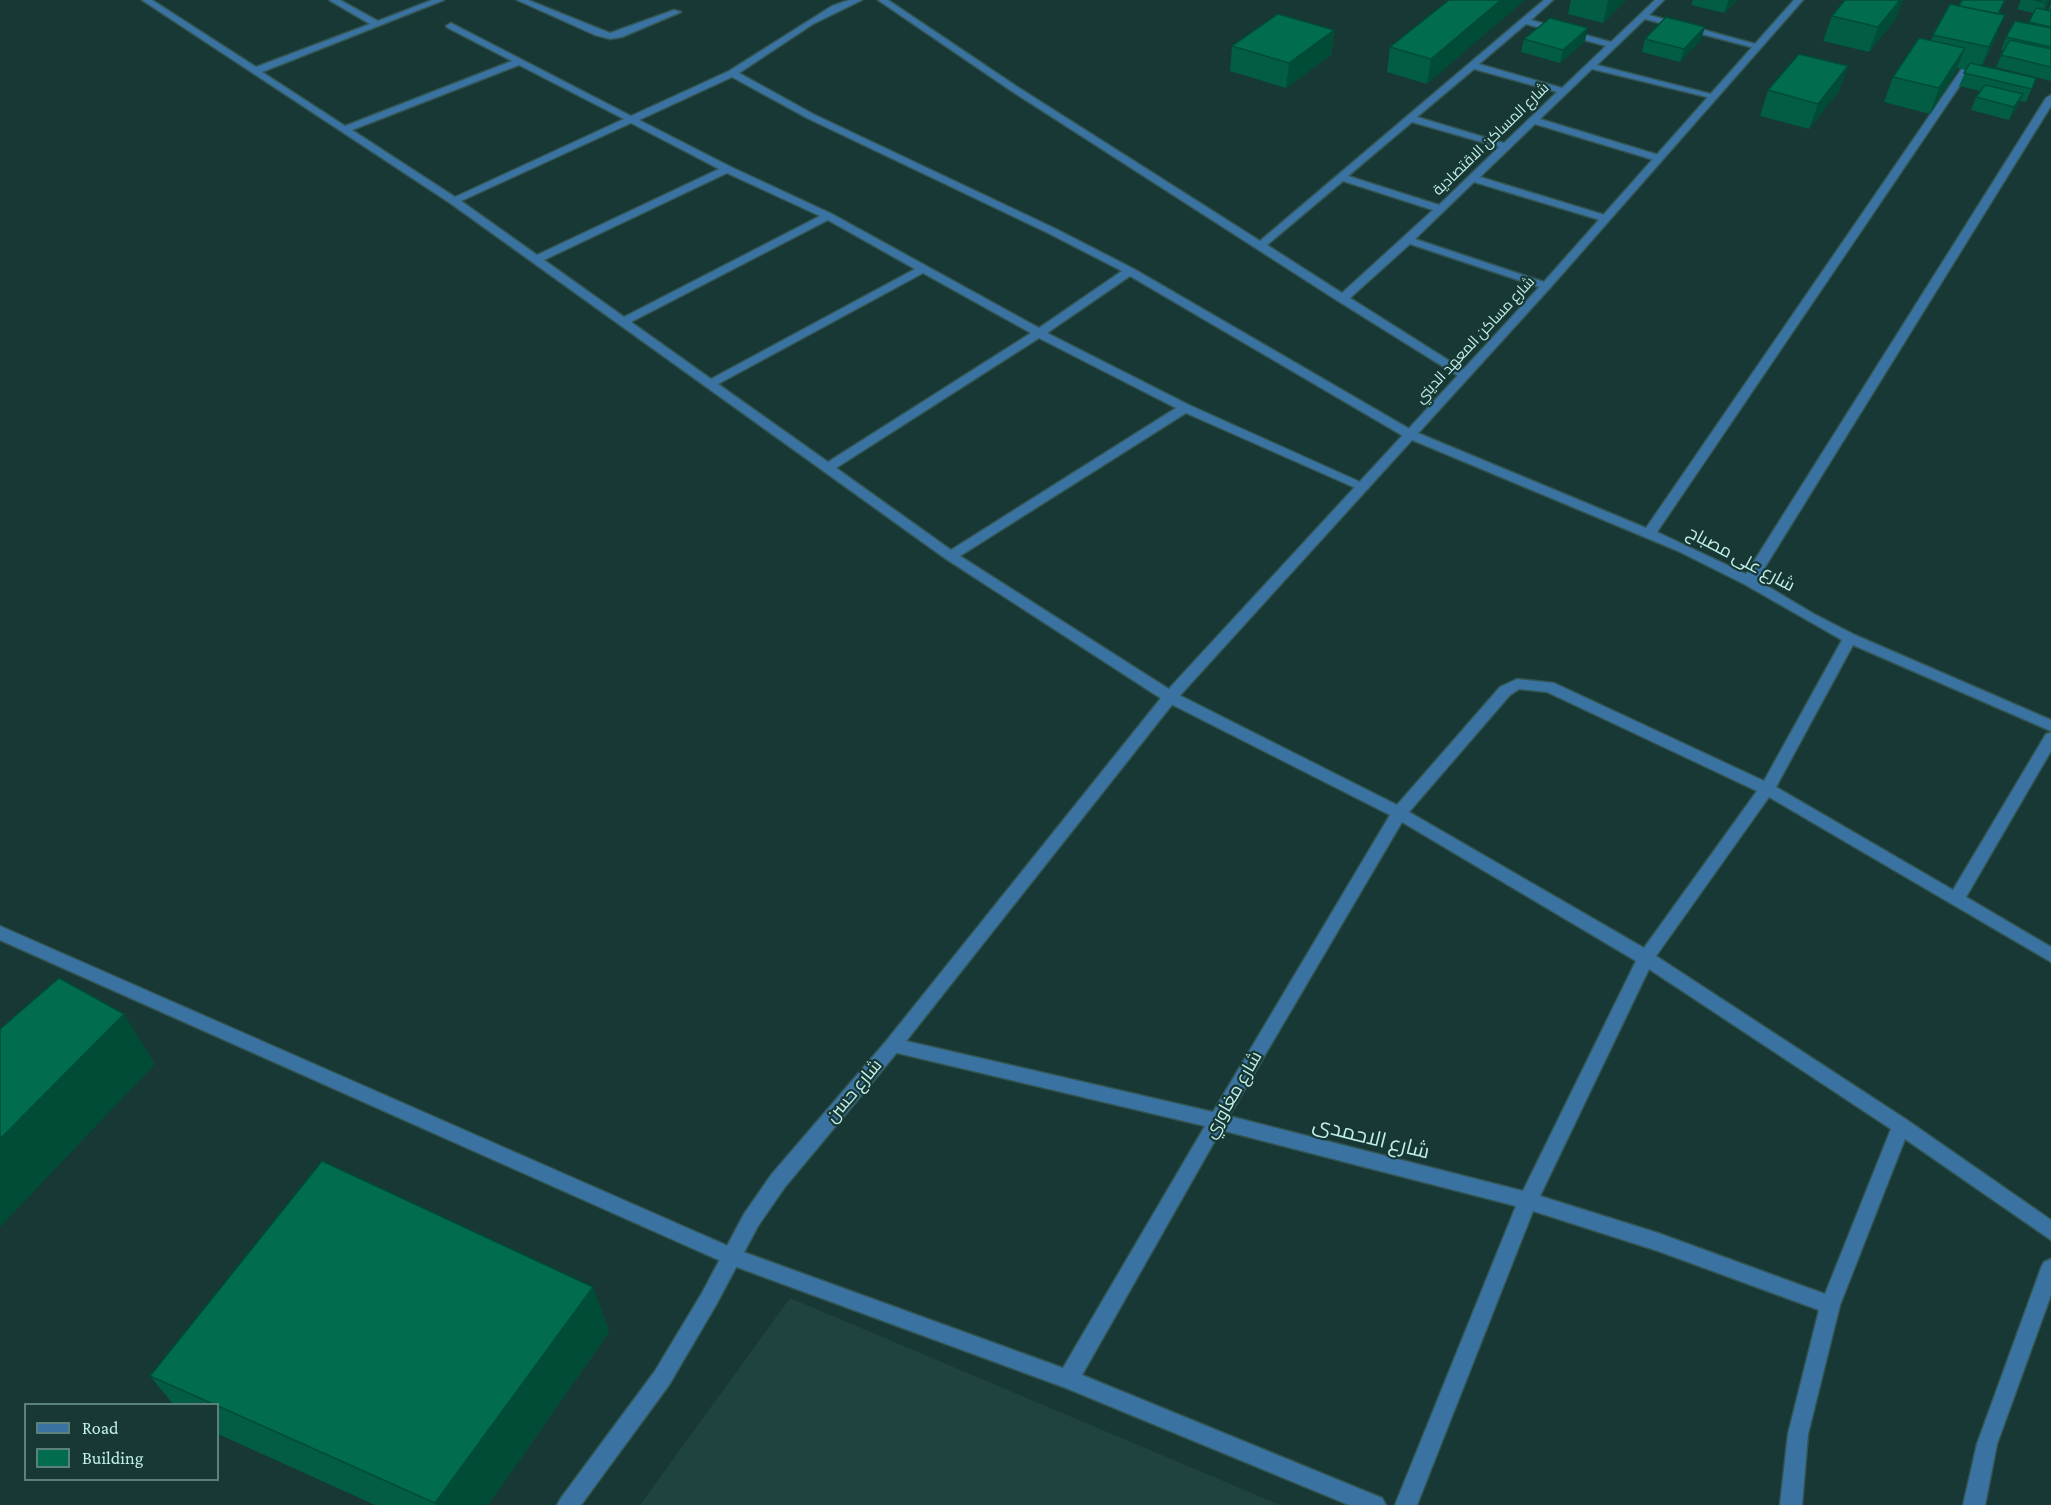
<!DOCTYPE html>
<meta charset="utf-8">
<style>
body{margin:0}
#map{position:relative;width:2051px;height:1505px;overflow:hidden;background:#173834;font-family:"Crimson Pro",serif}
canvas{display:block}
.legend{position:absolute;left:24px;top:1403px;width:195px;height:78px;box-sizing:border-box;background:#173834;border:2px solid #5b817c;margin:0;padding:8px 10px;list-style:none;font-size:18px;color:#c1efe9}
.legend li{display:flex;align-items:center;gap:12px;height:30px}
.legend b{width:30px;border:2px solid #5b817c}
</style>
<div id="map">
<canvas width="2051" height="1505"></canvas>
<ul class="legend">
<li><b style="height:8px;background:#3a72a1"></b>Road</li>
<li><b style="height:16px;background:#026c4f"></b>Building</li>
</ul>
</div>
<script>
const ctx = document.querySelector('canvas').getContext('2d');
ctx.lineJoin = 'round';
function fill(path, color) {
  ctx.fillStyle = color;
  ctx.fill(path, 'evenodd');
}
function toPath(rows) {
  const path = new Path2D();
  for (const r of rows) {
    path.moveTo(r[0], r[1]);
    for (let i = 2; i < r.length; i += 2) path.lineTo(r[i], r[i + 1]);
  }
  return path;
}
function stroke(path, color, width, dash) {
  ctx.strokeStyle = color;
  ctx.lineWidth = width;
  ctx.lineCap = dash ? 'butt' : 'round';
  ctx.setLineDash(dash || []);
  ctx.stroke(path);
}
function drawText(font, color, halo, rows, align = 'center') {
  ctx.font = font + ' "Crimson Pro",Cairo,serif';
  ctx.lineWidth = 4.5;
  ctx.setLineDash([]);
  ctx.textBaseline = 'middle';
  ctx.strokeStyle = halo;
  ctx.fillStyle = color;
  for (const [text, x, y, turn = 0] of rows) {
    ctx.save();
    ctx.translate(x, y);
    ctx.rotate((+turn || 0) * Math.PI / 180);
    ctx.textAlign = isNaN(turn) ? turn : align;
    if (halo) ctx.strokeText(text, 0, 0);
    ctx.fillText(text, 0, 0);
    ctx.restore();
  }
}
fill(toPath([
 [790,1298,1280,1505,640,1505]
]), '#1f4440');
const minor = toPath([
 [142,0,152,0,256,67,370,24,329,0,340,0,378,21,432,0,444,0,262,72,345,126,512,61,448,28,446,26,451,23,631,116,729,71,832,6,849,0,862,0,813,24,739,73,813,114,1056,229,1134,269,1413,431,1646,528,1974,51,1980,51,1982,53,1657,532,1746,574,2046,98,2051,95,2051,106,1757,580,1814,614,1855,635,2051,720,2051,731,1853,645,1776,787,1953,890,2046,734,2051,733,2051,751,1966,897,2051,947,2051,962,1769,797,1656,956,1907,1120,2051,1220,2051,1240,1905,1139,1840,1305,1808,1434,1802,1505,1780,1505,1788,1434,1819,1310,1658,1251,1533,1211,1417,1505,1395,1505,1516,1206,1221,1130,1082,1375,1382,1498,1386,1505,1349,1505,1066,1388,723,1262,0,940,0,926,735,1249,1063,1368,1205,1126,893,1052,887,1050,884,1045,887,1040,893,1038,1213,1112,1390,815,1165,701,946,559,450,203,142,0],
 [519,65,624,119,455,197,352,130,519,65],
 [732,77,807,118,1048,233,1122,271,1039,328,832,214,731,167,639,120,732,77],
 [631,123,719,169,537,255,461,201,631,123],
 [727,173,820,216,624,317,544,260,727,173],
 [828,220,915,269,711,379,631,322,828,220],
 [923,273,1031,333,828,462,718,384,923,273],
 [1130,276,1405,437,1678,551,1744,584,1842,640,1764,781,1554,683,1517,679,1500,687,1397,805,1175,693,960,556,1186,413,1358,489,1368,489,1369,486,1189,405,1047,333,1130,276],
 [1039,338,1176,408,951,550,836,468,1039,338],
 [1519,689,1547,692,1757,791,1644,948,1409,812,1510,695,1519,689],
 [1402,822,1636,961,1523,1191,1229,1116,1402,822],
 [1649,969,1891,1129,1825,1294,1658,1233,1540,1196,1649,969],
 [517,0,528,0,610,33,674,10,681,12,622,37,610,39,595,35,517,0],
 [878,0,888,0,1016,86,1260,241,1544,0,1553,0,1531,20,1611,42,1655,0,1664,0,1649,15,1763,46,1758,49,1645,19,1597,65,1715,95,1715,99,1592,69,1540,119,1662,156,1662,160,1654,160,1535,124,1480,177,1608,216,1608,220,1600,220,1474,182,1415,239,1550,284,1550,288,1542,288,1410,244,1350,298,1467,372,1469,375,1463,379,1338,301,1010,90,878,0],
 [1526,24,1606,46,1562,88,1479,64,1526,24],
 [1474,69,1557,92,1504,143,1417,117,1474,69],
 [1412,122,1499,147,1439,205,1348,176,1412,122],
 [1343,181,1433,210,1342,293,1267,245,1343,181],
 [2051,1259,2051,1295,1997,1444,1985,1505,1963,1505,1977,1444,2041,1268,2044,1262,2051,1259]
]);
const tertiary = toPath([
 [1794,0,1803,0,1550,288,1175,701,899,1050,785,1187,758,1226,716,1305,669,1385,581,1505,557,1505,561,1498,655,1371,702,1293,744,1214,771,1175,887,1040,1165,693,1542,284,1794,0]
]);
stroke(minor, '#325551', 3);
stroke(tertiary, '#325551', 3);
fill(minor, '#3a72a1');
fill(tertiary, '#3a72a1');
fill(toPath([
 [1449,0,1427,84,1387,72,1390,47],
 [1571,0,1626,0,1603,23,1568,14],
 [1693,0,1737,0,1724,13,1691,5],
 [2021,0,2050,0,2045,10,2048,10,2051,3,2051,81,1996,67,2004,50,2001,50,2006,37,2028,23,2033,13,2017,9],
 [1832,16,1897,17,1869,52,1823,41],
 [1334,30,1331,55,1286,88,1230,71,1232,46],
 [1933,35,1995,40,1982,66,2036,78,2026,102,2020,101,2017,107,2009,120,1971,110,1976,97,1980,91,1959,86,1966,70,1957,68,1955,73,1930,114,1884,102,1893,77,1931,41],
 [1524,39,1585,41,1560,63,1521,52],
 [1645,39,1701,40,1680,62,1642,52],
 [1848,66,1839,91,1809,129,1760,116,1768,90],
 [593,1287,609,1332,488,1505,375,1505,218,1434,218,1404,173,1404,150,1376]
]), '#025d44');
fill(toPath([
 [1501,0,1525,0,1427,84,1431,59],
 [1608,0,1626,0,1603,23],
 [1728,0,1737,0,1724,13,1728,1],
 [1900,0,1903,0,1897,17,1869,52,1878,27],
 [2048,0,2050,0,2041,15,2046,3],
 [2005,15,1995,40,1979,72,1989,47],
 [1705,27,1701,40,1680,62,1684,49],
 [1588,28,1585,41,1560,63,1563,50],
 [1334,30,1331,55,1286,88,1289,63],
 [1965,48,1955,73,1930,114,1939,88],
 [1848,66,1839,91,1809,129,1818,104],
 [2023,94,2017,107,2009,120,2014,107],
 [124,1014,155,1064,0,1227,0,1139],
 [593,1287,609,1332,488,1505,437,1505,435,1503]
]), '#014c37');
const building = toPath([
 [1449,0,1501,0,1431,59,1390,47,1449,0],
 [1845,0,1900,0,1878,27,1832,16,1845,0],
 [1962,0,2005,0,1998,14,1959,6,1962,0],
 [2035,0,2048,0,2046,3,2035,0],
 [1950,4,2005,15,1989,47,1933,35,1950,4],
 [2036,8,2051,11,2051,27,2029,22,2036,8],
 [1278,14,1334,30,1289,63,1232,46,1278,14],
 [1666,17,1705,27,1684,49,1645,39,1666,17],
 [1550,18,1588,28,1563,50,1524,39,1550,18],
 [2015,21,2051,28,2051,47,2006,37,2015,21],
 [1919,38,1965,48,1939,88,1893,77,1919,38],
 [2010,40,2051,49,2051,67,2001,55,2010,40],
 [1799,54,1848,66,1818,104,1768,90,1799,54],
 [1970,63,2036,78,2032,89,1964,73,1970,63],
 [1985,85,2023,94,2014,107,1976,97,1985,85],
 [59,978,124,1014,0,1139,0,1029,59,978],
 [322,1161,593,1287,435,1503,218,1406,218,1404,213,1404,150,1376,322,1161]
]);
fill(building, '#026c4f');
stroke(building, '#014c37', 1.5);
drawText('15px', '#c1efe9', '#173834', [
 ["شارع المساكن الاقتصادية",1491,139,-44],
 ["شارع مساكن المعهد الديني",1475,340,-47]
]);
drawText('18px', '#c1efe9', '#173834', [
 ["شارع على مصباح",1741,559,28],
 ["شارع حسن",854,1091,-50],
 ["شارع مغاوري",1233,1095,-60]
]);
drawText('21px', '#c1efe9', '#173834', [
 ["شارع الاحمدى",1371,1138,14]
]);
</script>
